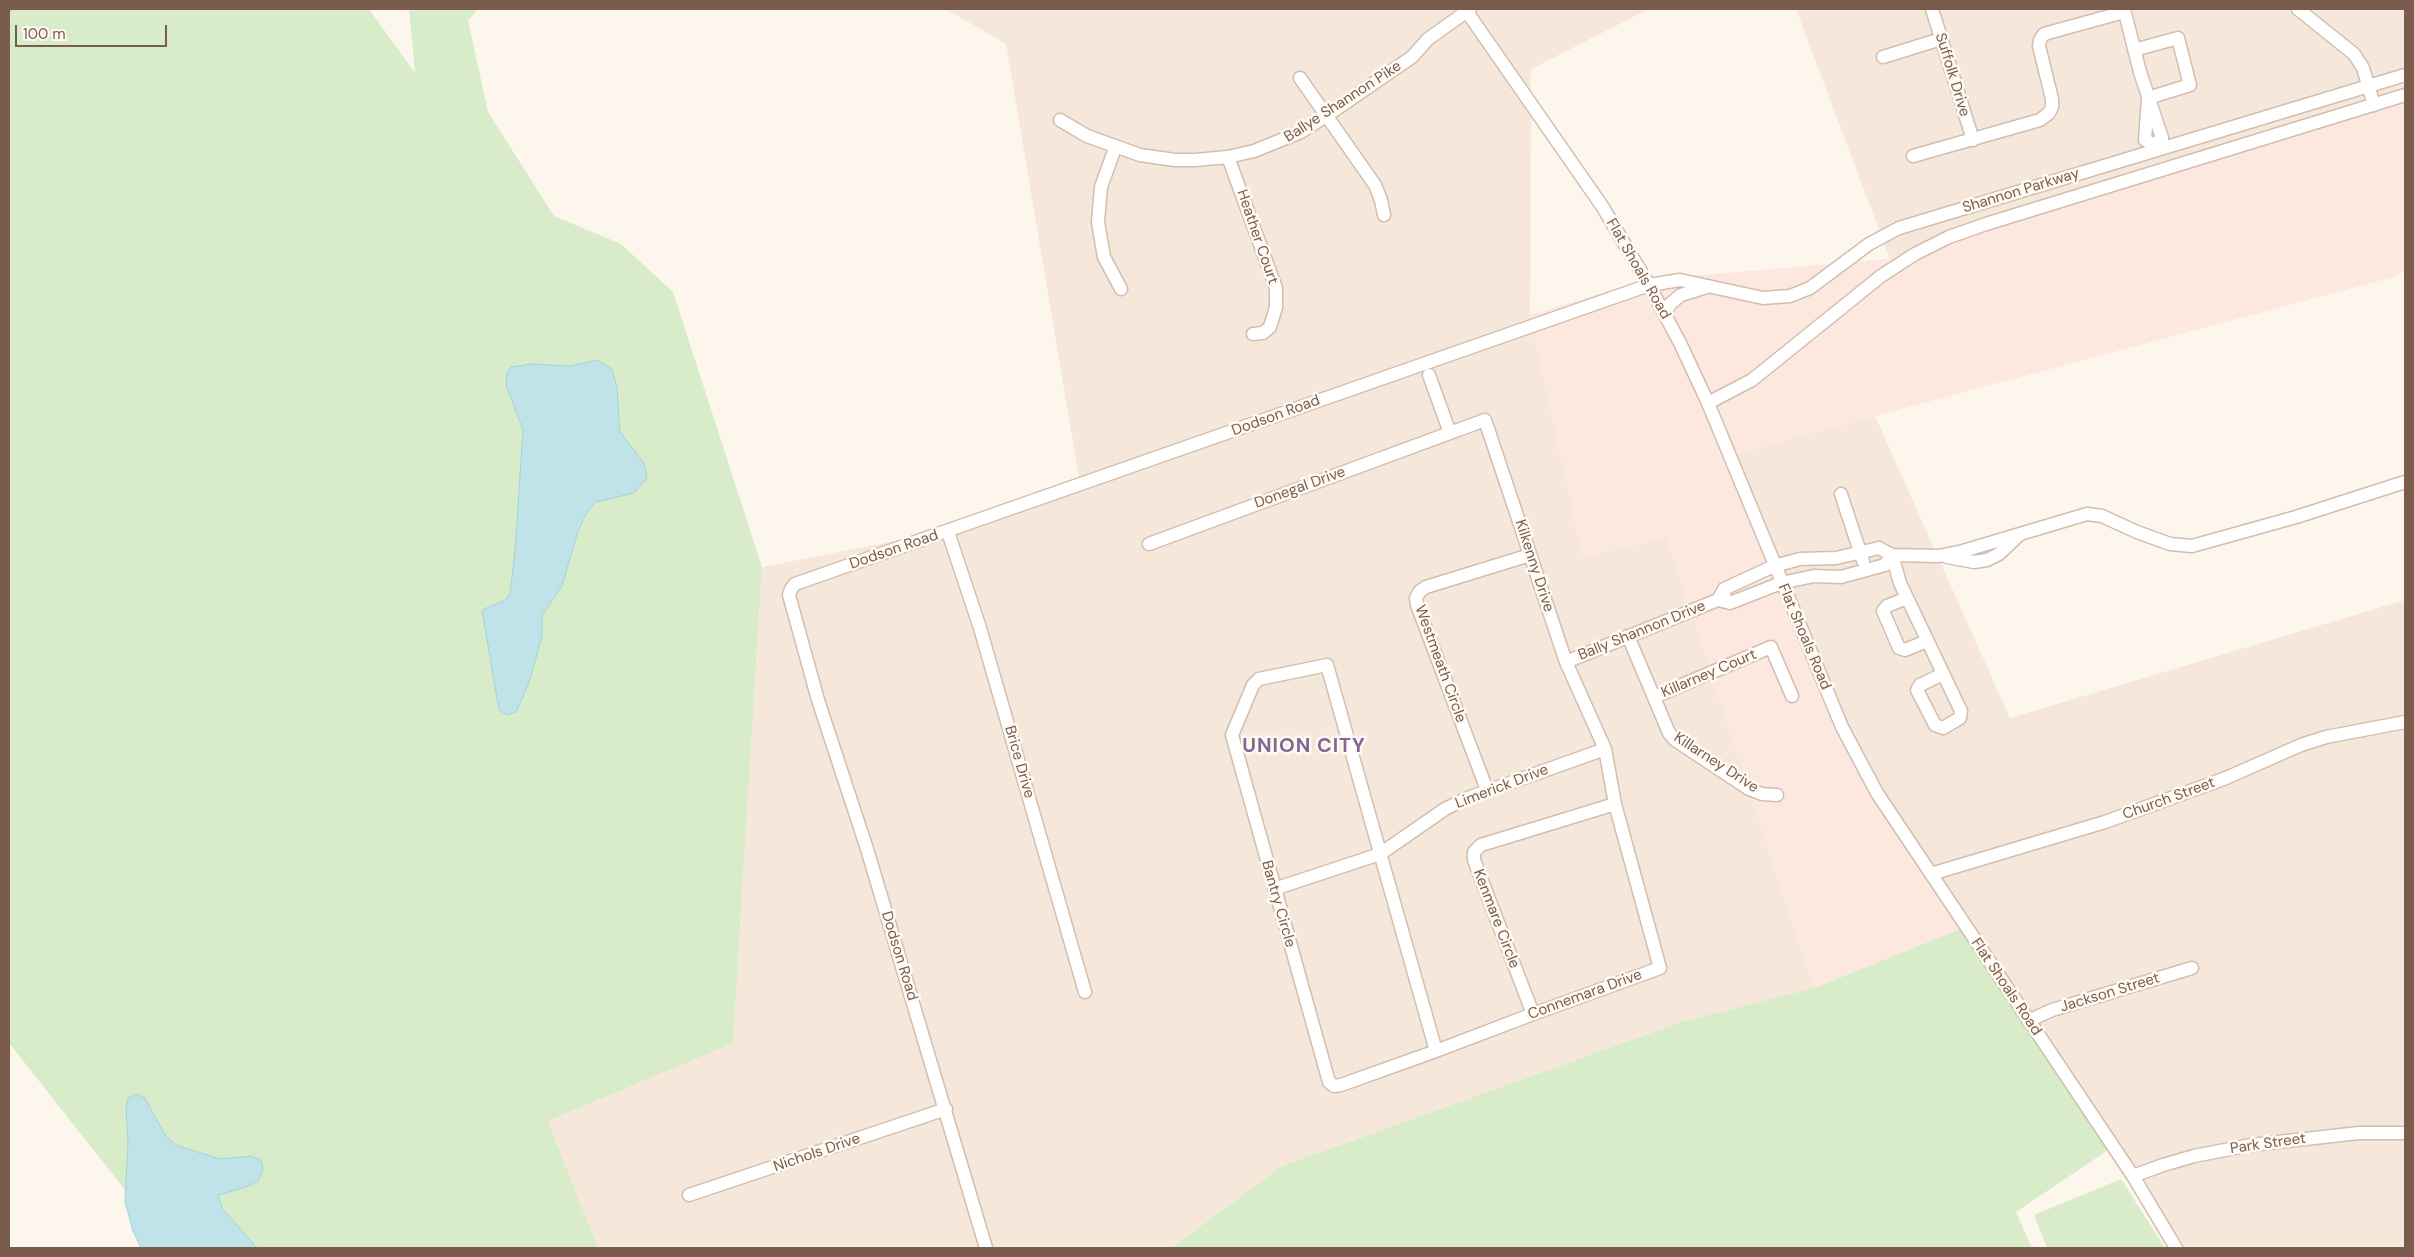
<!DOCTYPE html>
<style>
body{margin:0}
#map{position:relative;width:2414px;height:1257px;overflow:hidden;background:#fdf6ec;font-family:"DM Sans",sans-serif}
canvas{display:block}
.frame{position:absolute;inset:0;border:10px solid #7a5c4d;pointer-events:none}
.scale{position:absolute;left:15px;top:25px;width:152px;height:22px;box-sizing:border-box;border:2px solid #7a5c4d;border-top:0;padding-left:6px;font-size:15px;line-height:18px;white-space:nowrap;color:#7a5c4d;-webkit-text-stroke:4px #fffaf3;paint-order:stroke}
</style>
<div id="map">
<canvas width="2414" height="1257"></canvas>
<div class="frame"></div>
<div class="scale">100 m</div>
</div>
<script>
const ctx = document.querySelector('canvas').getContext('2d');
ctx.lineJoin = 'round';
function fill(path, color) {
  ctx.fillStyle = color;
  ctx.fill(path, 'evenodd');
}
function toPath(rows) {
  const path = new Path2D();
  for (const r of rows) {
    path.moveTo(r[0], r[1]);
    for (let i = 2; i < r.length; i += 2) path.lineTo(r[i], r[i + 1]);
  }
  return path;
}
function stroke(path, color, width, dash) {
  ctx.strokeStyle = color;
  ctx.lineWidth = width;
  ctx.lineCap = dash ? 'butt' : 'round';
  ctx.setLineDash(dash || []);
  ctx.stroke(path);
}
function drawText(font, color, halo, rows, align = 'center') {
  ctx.font = font + ' "DM Sans",sans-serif';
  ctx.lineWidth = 5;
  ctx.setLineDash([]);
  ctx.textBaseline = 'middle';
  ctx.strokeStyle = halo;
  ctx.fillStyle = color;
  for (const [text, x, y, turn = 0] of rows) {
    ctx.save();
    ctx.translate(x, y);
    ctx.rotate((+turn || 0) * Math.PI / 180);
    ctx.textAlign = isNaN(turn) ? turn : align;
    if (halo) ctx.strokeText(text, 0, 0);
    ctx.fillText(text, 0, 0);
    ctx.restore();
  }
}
fill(toPath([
 [946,9,1649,9,1531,69,1530,315,1583,556,1667,537,1814,988,1684,1021,1282,1166,1171,1248,598,1248,548,1121,733,1042,762,567,947,531,1081,490,1006,44],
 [1796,9,2405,9,2405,66,2392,97,2129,172,1890,259],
 [1875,416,2010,718,2405,600,2405,1248,2171,1248,2114,1146,1854,759,1726,456]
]), '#f5e8da');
fill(toPath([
 [2405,66,2405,270,2397,276,1726,456,1854,759,1963,928,1814,988,1667,537,1582,556,1530,315,1645,280,1890,259,2129,172,2392,97]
]), '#fde8e0');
fill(toPath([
 [9,9,369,9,415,73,409,9,478,9,468,20,488,112,554,216,621,244,673,292,762,567,733,1043,548,1121,598,1248,171,1248,9,1043],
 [1963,928,2114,1146,2016,1212,2032,1248,1171,1248,1282,1166,1684,1021,1814,988],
 [2121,1179,2165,1248,2047,1248,2034,1215]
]), '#d8ecc9');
const water = toPath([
 [597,360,612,369,617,388,620,432,644,463,647,478,634,493,596,502,587,512,578,531,562,586,542,616,542,636,529,683,516,712,507,715,499,710,482,610,505,600,510,594,515,551,523,430,506,385,507,373,511,367,532,364,569,366,597,360],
 [136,1094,145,1098,165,1135,176,1145,220,1159,252,1156,261,1160,263,1170,258,1181,249,1186,218,1195,222,1208,257,1248,141,1248,133,1231,125,1202,128,1141,126,1108,128,1098,136,1094]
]);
fill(water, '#bfe3e8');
stroke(water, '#a5d3da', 1);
stroke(toPath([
 [9,12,10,9]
]), '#a5d3da', 3);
const minor = toPath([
 [1465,9,1602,206,1649,285,1680,343,1708,403,1842,727,1877,793,2133,1176,2176,1248],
 [1932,9,1973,140],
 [2124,9,2140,72,2162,138,2154,145,2145,140,2148,98],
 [2298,9,2354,54,2363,68,2374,105],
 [2134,50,2178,38,2190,85,2148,98],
 [1883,57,1941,39],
 [1300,78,1375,185,1381,200,1384,215],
 [1060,120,1087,136,1140,155,1175,160,1195,160,1228,157,1254,151,1301,132,1326,116,1412,57,1428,39,1470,9],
 [1115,148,1101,187,1098,222,1104,257,1121,289],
 [1913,156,2040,120,2049,113,2052,107,2052,99,2039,46,2040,40,2044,34,2124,12],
 [1228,157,1276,288,1276,307,1270,327,1263,333,1253,334],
 [1665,314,1670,304,1681,295,1707,287],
 [1429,375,1450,433],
 [1708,403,1752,380,1881,276,1915,254,1949,237,1986,224,2405,95],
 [1841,494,1863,561],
 [948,532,980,628,1085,992],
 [1149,544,1485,420,1566,662,1605,749,1615,804,1660,968,1533,1014,1436,1051,1341,1085,1334,1086,1329,1082,1232,735,1253,685,1259,679,1327,665,1436,1051],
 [1879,548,1892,555,1885,565,1841,577,1814,576,1781,583,1730,603,1718,600,1724,589,1774,566,1800,559,1836,558,1879,548],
 [1947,557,1974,562,1987,560,1999,554,2018,536],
 [1907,598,1887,606,1883,611,1899,648,1905,650,1927,641],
 [1628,636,1669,733,1675,740,1749,789,1762,794,1777,795],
 [1566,662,1725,597],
 [1943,674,1920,685,1917,690,1935,725,1943,728,1960,718,1961,711,1900,583,1892,555,1939,556,1963,551,2087,514,2102,516,2137,532,2170,544,2192,546,2296,517,2405,482],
 [1654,697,1771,647,1792,696],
 [1487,790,1417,605,1416,598,1420,591,1426,587,1530,555],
 [1931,874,2105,822,2226,778,2301,745,2326,737,2405,722],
 [1274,889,1380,854,1445,809,1465,799,1605,749],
 [1533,1014,1474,860,1474,852,1481,845,1615,804],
 [2028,1021,2052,1010,2192,968],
 [2133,1176,2163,1165,2194,1156,2251,1145,2359,1133,2405,1133],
 [689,1195,946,1109],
 [986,1248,867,849,818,700,789,595,791,589,795,584,1649,285,1680,280,1763,298,1790,296,1810,288,1869,244,1899,228,2405,75]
]);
stroke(minor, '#d1beb0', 15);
stroke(minor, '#fff', 12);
drawText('15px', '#7a5c4d', '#fffaf3', [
 ["Suffolk Drive",1952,75,73],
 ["Ballye Shannon Pike",1343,102,-33],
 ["Shannon Parkway",2021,191,-17],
 ["Heather Court",1257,237,71],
 ["Flat Shoals Road",1638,269,60],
 ["Dodson Road",1276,416,-20],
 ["Donegal Drive",1300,488,-20],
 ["Dodson Road",894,550,-19],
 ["Kilkenny Drive",1534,566,72],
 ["Bally Shannon Drive",1642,631,-22],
 ["Flat Shoals Road",1804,637,67],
 ["Westmeath Circle",1440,664,70],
 ["Killarney Court",1709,674,-23],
 ["Brice Drive",1019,762,74],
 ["Killarney Drive",1716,763,33],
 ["Limerick Drive",1502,787,-21],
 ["Church Street",2169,799,-20],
 ["Bantry Circle",1278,904,74],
 ["Kenmare Circle",1496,919,69],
 ["Dodson Road",899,956,73],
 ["Flat Shoals Road",2006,987,56],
 ["Jackson Street",2110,993,-17],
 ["Connemara Drive",1585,995,-20],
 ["Park Street",2268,1144,-8],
 ["Nichols Drive",817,1153,-19]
]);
ctx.letterSpacing = '1px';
drawText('bold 20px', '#846695', '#fffaf3', [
 ["UNION CITY",1304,747]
]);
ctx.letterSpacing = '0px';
</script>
